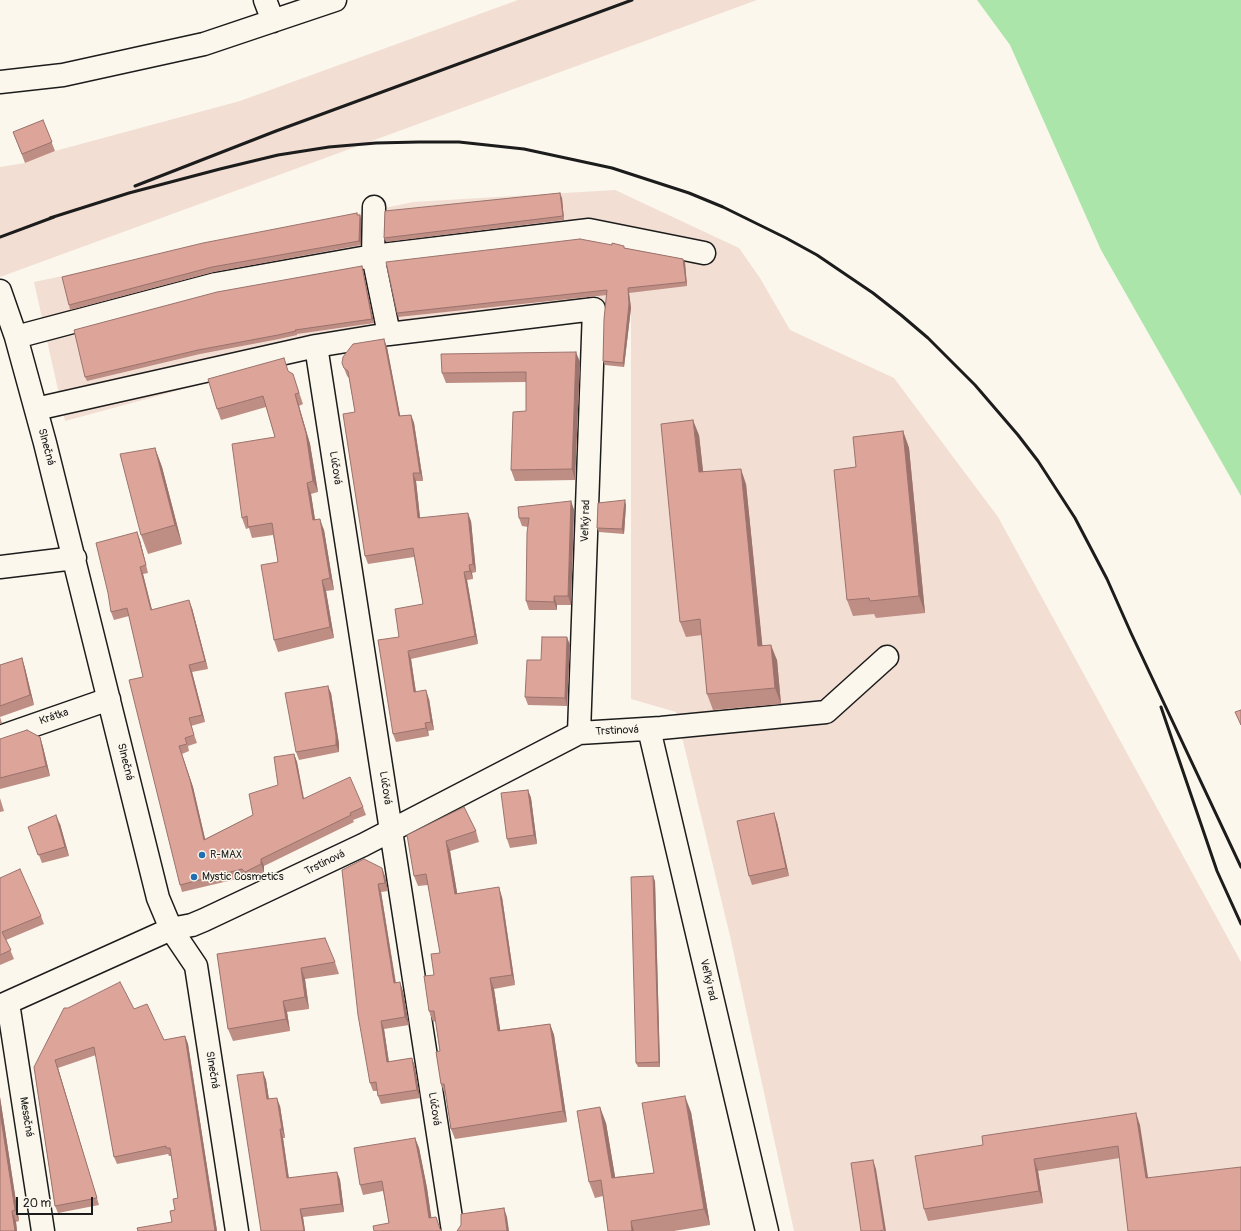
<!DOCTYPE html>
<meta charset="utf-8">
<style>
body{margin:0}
#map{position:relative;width:1241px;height:1231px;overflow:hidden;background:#fbf7ec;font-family:Pangolin,sans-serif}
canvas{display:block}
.scale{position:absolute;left:16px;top:1197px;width:77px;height:18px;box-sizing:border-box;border:2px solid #1c1c1c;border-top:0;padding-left:5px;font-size:12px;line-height:14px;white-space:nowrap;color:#1c1c1c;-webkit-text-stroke:3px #fbf7ec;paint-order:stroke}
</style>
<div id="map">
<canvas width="1241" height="1231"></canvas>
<div class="scale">20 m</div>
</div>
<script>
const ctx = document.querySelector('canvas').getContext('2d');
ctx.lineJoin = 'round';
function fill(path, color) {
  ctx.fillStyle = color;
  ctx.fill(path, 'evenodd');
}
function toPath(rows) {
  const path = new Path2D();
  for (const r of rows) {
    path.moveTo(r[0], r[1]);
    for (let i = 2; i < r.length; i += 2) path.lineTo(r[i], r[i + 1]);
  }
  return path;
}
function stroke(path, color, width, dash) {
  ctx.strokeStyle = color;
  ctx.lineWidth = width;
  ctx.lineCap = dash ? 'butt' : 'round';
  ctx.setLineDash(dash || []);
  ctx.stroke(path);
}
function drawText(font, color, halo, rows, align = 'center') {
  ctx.font = font + ' Pangolin,sans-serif';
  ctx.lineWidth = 3;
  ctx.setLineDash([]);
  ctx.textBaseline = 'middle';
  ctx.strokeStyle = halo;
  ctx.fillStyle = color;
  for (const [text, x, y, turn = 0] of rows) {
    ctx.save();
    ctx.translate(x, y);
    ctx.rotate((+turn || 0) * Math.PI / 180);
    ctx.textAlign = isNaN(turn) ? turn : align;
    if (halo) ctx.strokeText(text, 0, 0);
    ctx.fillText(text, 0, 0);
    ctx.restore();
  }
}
fill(toPath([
 [518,0,757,0,0,277,0,167,25,163,55,151,240,101],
 [615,190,739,248,760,278,790,330,894,378,998,517,1241,962,1241,1231,794,1231,730,936,676,712,631,699,631,306,607,303,581,319,328,350,65,421,34,282,413,202]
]), '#f2ded3');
fill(toPath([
 [977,0,1241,0,1241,496,1101,250,1010,45]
]), '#ace5aa');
const minor = toPath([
 [265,0,273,21],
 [0,82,63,75,204,44,335,0],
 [374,207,373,256,389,334],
 [0,291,16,337,45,443,158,898,171,929,196,966,237,1231],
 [16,337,216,284,373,256,589,230,704,253],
 [316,346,453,1231],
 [36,409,316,346,389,334,594,309,579,733],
 [0,567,75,558],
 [649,729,767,1231],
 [0,737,109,699],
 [8,1003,43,1231],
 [0,1006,171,929,192,925,204,920,363,845,579,733,661,728,826,712,887,657]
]);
stroke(minor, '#1c1c1c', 25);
stroke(minor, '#fbf7ec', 22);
stroke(toPath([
 [135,186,276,131,632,0],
 [50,218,129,193,220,169,278,155,329,147,376,143,419,142,459,142,524,149,612,168,689,193,723,207,786,238,817,255,873,293,901,315,928,338,975,385,1018,435,1038,461,1075,518,1107,579,1131,633,1241,867],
 [0,237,54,217],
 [1161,707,1217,871,1241,924]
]), '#1c1c1c', 3);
fill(toPath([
 [43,120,55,151,25,163,13,132],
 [562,198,564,220,386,242,384,238],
 [360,215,361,219,361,245,214,272,70,310,69,305],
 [624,248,683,259,685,263,687,286,629,293,631,308,624,367,605,365,603,361,607,295,398,317,397,313],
 [363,270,374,323,297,334,297,335,279,339,200,354,87,381,85,377],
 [387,347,400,416,411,415,414,423,423,481,416,481,420,518,471,521,476,572,472,573,473,579,467,580,478,644,411,659,416,692,429,699,434,730,428,731,429,736,396,742,393,734,399,637,423,604,414,557,368,564,365,556,355,412,349,378,347,376,342,363],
 [580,362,575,480,515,481,511,470,526,411,526,382,446,383,442,373],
 [289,372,293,374,303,404,299,406,310,444,318,492,311,494,315,520,324,530,334,590,326,591,334,638,278,652,274,640,278,562,273,535,252,538,249,528,246,529,242,518,275,437,266,407,221,420,217,409],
 [903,431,909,448,925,613,876,618,874,614,853,616,847,600,856,467],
 [699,435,703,472,746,484,762,645,777,660,781,704,713,710,707,694,702,635,686,637,680,622],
 [155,448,162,467,182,544,148,554,141,535],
 [571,501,574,510,571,605,557,605,557,610,529,610,526,601,528,527,522,526,519,518],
 [626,505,624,534,599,532,597,528],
 [140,540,148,573,143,574,152,610,192,608,208,669,192,672,205,722,191,726,197,743,188,746,189,751,182,754,193,787,205,839,253,815,278,785,294,754,297,762,304,798,363,807,366,815,353,820,354,822,264,866,264,872,247,880,245,877,182,892,180,885,143,677,129,616,114,620,111,612],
 [570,645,567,706,528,705,525,697,541,660],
 [22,658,25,668,34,705,0,717,2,723,0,724,0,665],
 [331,693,339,744,339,752,299,760,296,752],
 [40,737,43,747,50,776,0,789,0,739],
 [528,790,531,798,537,844,510,848,507,839],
 [0,798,4,811,0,812],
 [464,807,476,831,479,842,450,851,457,893,502,897,515,985,494,989,500,1030,550,1024,554,1035,567,1122,455,1139,451,1129,446,1094,445,1095,441,1084,440,1051,436,1021,433,1022,429,1011,434,975,440,953,428,885,418,886,414,876],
 [777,822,789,876,752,885,749,876],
 [60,824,69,856,42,863,28,827],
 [342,870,385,876,388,891,381,892,396,983,403,991,409,1025,384,1029,389,1062,412,1058,415,1067,420,1098,381,1104,378,1096,377,1091,373,1091,370,1083],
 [0,878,41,916,44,924,6,940,14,959,0,965],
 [655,881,660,1067,638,1067,636,1063],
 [217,954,335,962,339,974,305,979,309,1009,287,1012,290,1031,233,1041,228,1029],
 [134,1009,164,1040,185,1036,188,1044,217,1231,138,1231,172,1222,178,1198,171,1156,169,1156,168,1154,117,1164,114,1157,96,1055,58,1068,99,1205,58,1213,55,1206,34,1067],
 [263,1072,266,1080,269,1099,280,1106,285,1138,283,1138,289,1178,337,1172,340,1180,344,1212,303,1217,305,1231,261,1231],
 [0,1097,19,1221,16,1222,17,1231,0,1231],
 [691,1112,710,1225,674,1231,608,1231,603,1196,595,1198,589,1182,606,1123,615,1177,654,1173],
 [1140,1125,1128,1231,1120,1158,1038,1171,1043,1203,928,1221,924,1209,983,1145],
 [415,1138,419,1148,427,1188,431,1218,389,1223,383,1191,363,1195,360,1185]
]), '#be8d84');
fill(toPath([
 [560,193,562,198,564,220,563,216],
 [360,215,361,219,361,245,359,241],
 [683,259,685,263,687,286,686,282],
 [362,266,363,270,374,323,372,319],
 [628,288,629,293,631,308,624,367,623,363],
 [384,339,387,347,402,425,399,416],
 [576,352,580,362,575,480,572,469],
 [295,394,299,406,310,444,318,492,313,481],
 [411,415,414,423,423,481,420,473],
 [693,420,699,435,705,488,699,472],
 [903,431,909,448,925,613,919,596],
 [155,448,162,467,182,544,175,525],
 [741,469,746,484,764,661,758,646],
 [413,473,416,481,421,526,418,518],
 [307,483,311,494,317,532,313,520],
 [625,500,626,505,624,534,622,529],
 [571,501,574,510,571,605,568,596],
 [468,513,471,521,476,572,473,564],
 [320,519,324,530,334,590,330,578],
 [137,532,140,540,148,573,146,565],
 [469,565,472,573,473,579,470,571],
 [140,567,143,574,154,618,151,610],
 [464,572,467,580,478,644,475,636],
 [322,580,326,591,334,638,330,627],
 [554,596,557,605,557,610,554,602],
 [189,600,192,608,208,669,205,661],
 [567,637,570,645,567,706,565,698],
 [771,645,777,660,781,704,775,688],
 [408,651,411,659,417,700,414,692],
 [22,658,25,668,34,705,30,695],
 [189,665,192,672,205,722,202,715],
 [328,686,331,693,339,744,339,752,336,745],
 [426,690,429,699,434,730,431,722],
 [425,723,428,731,429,736,426,728],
 [40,737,43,747,50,776,46,766],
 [179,746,193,787,207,847,204,840],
 [294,754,297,762,305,807,303,799],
 [528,790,531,798,537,844,534,835],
 [774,813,777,822,789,876,786,868],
 [56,815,60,824,69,856,65,847],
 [446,841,450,851,459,904,455,894],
 [261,859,264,866,264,872,261,864],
 [382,868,385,876,388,891,385,883],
 [653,876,655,881,660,1067,659,1062],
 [378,884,381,892,397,992,394,983],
 [499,887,502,897,515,985,512,975],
 [301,968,305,979,309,1009,305,997],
 [490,978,494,989,502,1041,498,1031],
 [400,982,403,991,409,1025,405,1017],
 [283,1001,287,1012,290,1031,286,1019],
 [381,1021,384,1029,390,1070,387,1062],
 [550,1024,554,1035,567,1122,563,1111],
 [185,1036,188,1044,217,1231,215,1231],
 [412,1058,415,1067,420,1098,417,1090],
 [55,1060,58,1068,99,1205,97,1198],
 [263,1072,266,1080,270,1107,267,1099],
 [685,1096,691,1112,710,1225,704,1209],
 [0,1097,19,1221,15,1210,0,1112],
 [277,1098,280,1106,285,1138,282,1129],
 [600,1107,606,1123,618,1194,612,1178],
 [1136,1113,1140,1125,1150,1190,1146,1178],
 [280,1129,283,1138,290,1187,287,1178],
 [415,1138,419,1148,427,1188,433,1228,429,1218],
 [1034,1159,1038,1171,1043,1203,1039,1191],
 [873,1160,876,1169,886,1231,884,1231,884,1230],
 [337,1172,340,1180,344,1212,341,1204],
 [504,1208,507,1217,509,1231,507,1231],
 [300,1209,303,1217,305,1231,304,1231],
 [12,1211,16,1222,17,1231,15,1231],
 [631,1221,634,1231,632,1231]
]), '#9b736c');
const building = toPath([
 [43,120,52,142,22,154,13,132,43,120],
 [560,193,563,216,384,238,385,211,560,193],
 [357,213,357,215,360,215,359,241,212,267,69,305,62,277,203,243,357,213],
 [580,239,612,245,612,243,624,246,624,248,683,259,686,282,628,288,629,304,623,363,603,361,604,319,607,290,397,313,386,262,580,239],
 [362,266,372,319,295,330,296,331,278,335,198,350,85,377,74,330,217,292,362,266],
 [384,339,399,416,411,415,420,473,413,473,418,518,468,513,473,564,469,565,470,571,464,572,475,636,408,651,414,692,426,690,431,722,425,723,426,728,393,734,378,640,399,637,395,609,423,604,413,548,365,556,343,414,355,412,348,371,344,368,342,363,343,357,353,344,384,339],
 [576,352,572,469,511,470,513,412,526,411,526,372,442,373,441,354,576,352],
 [284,358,288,371,293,374,299,393,295,394,306,433,313,481,307,483,313,520,320,519,330,578,322,580,330,627,274,640,261,565,278,562,272,523,248,527,247,516,242,518,232,444,275,437,263,396,217,409,208,379,284,358],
 [693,420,699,472,741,469,758,646,771,645,775,688,707,694,700,619,680,622,661,424,693,420],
 [903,431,919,596,870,601,869,598,847,600,834,470,856,467,853,437,903,431],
 [155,448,175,525,141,535,120,454,155,448],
 [625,500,622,529,597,528,598,503,625,500],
 [571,501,568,596,554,596,554,602,526,601,527,533,529,518,519,518,518,507,571,501],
 [137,532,146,565,140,567,151,610,189,600,205,661,189,665,202,715,189,718,194,735,185,738,187,744,179,746,190,780,204,840,253,815,249,794,278,785,274,757,294,754,303,799,350,777,363,807,350,813,351,815,261,859,261,864,245,872,242,869,180,885,129,680,143,677,127,608,111,612,108,593,96,543,137,532],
 [542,637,567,637,565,698,525,697,527,660,541,660,542,637],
 [22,658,30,695,0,706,0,665,22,658],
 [328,686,336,736,336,745,296,752,285,693,328,686],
 [1241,710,1241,725,1235,712,1241,710],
 [27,730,40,737,46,766,0,778,0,739,27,730],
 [528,790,534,835,507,839,501,793,528,790],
 [464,807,476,831,446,841,455,894,499,887,512,975,490,978,498,1031,550,1024,563,1111,451,1129,444,1084,441,1084,436,1052,440,1051,434,1011,429,1011,424,976,434,975,431,954,440,953,426,874,414,876,407,835,464,807],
 [774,813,786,868,749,876,737,821,774,813],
 [56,815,65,847,38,855,28,827,56,815],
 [364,859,382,868,385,883,378,884,394,983,400,982,405,1017,381,1021,387,1062,412,1058,417,1090,378,1096,376,1082,370,1083,358,1015,342,870,364,859],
 [20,869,41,916,2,932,11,950,0,955,0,878,20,869],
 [653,876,659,1062,636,1063,631,877,653,876],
 [325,938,335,962,301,968,305,997,283,1001,286,1019,228,1029,217,954,325,938],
 [120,982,134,1009,147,1004,164,1040,185,1036,215,1231,138,1231,137,1228,172,1222,170,1211,175,1210,173,1199,178,1198,170,1148,166,1148,166,1146,114,1157,94,1047,55,1060,97,1198,55,1206,34,1067,64,1008,68,1008,120,982],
 [263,1072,267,1099,277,1098,282,1129,280,1129,287,1178,337,1172,341,1204,300,1209,304,1231,261,1231,237,1075,263,1072],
 [685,1096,704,1209,631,1221,632,1231,608,1231,601,1180,589,1182,577,1111,600,1107,612,1178,654,1173,642,1103,685,1096],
 [0,1112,15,1210,12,1211,15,1231,0,1231,0,1112],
 [1136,1113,1146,1178,1241,1167,1241,1231,1128,1231,1118,1146,1034,1159,1039,1191,924,1209,915,1156,983,1145,982,1136,1136,1113],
 [415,1138,423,1178,429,1218,436,1217,440,1229,442,1231,374,1231,373,1226,389,1223,382,1181,360,1185,354,1148,415,1138],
 [873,1160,884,1230,879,1231,861,1231,851,1163,873,1160],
 [504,1208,507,1231,457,1231,461,1225,461,1214,504,1208]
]);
fill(building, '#dda49a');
stroke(building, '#9b736c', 1);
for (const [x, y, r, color] of [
 [202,855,4,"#1f6fb2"],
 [194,877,4,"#1f6fb2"]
]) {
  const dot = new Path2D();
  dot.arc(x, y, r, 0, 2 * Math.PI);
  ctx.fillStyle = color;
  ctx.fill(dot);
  stroke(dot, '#fbf7ec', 1.5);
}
drawText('11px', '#1c1c1c', '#fbf7ec', [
 ["Slnečná",46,447,75],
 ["Lúčová",335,468,81],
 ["Veľký rad",586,521,-88],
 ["Krátka",54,717,-19],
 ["Trstinová",617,731,-3],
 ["Slnečná",125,762,76],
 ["Lúčová",385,788,81],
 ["Trstinová",325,863,-26],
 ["Veľký rad",708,980,77],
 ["Slnečná",212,1070,81],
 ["Lúčová",434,1109,81],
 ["Mesačná",26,1117,81]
]);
drawText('11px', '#1c1c1c', '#fbf7ec', [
 ["R-MAX",210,855],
 ["Mystic Cosmetics",202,877]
], 'left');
</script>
